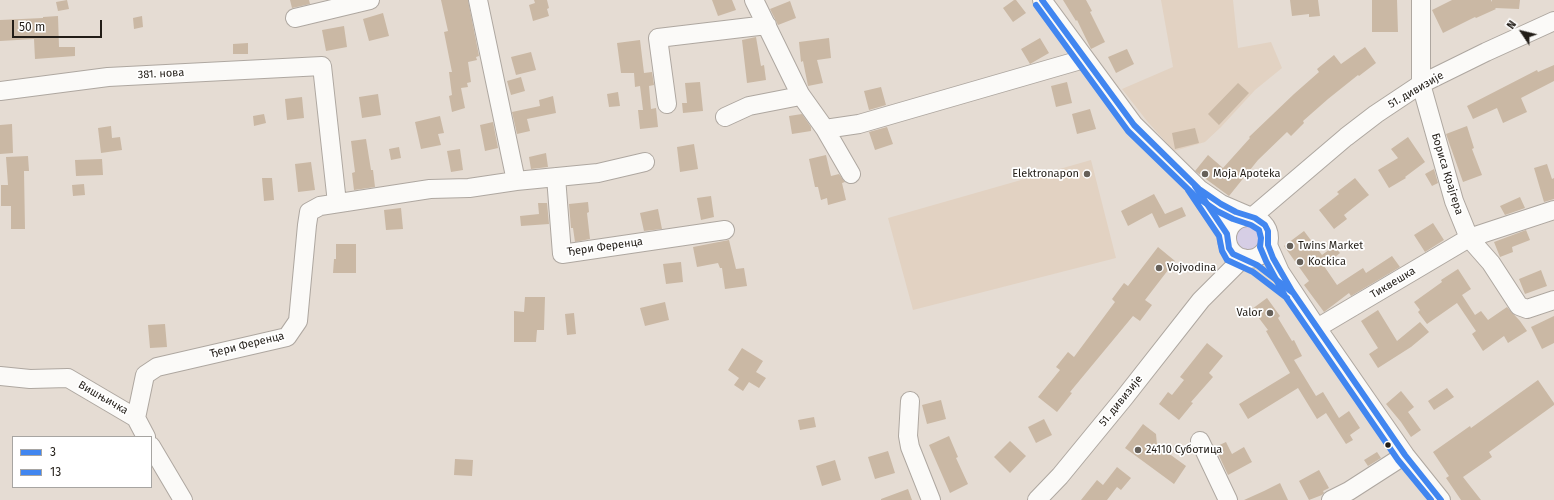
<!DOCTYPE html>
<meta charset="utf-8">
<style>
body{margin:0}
#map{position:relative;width:1554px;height:500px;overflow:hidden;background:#e5dcd3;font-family:"Fira Sans",sans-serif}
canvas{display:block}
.legend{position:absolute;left:12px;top:436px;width:140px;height:52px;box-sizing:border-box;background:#fff;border:1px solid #a7a5a2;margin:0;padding:5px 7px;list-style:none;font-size:12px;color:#221d17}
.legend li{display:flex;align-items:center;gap:8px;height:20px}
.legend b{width:20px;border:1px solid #a7a5a2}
.north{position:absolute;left:1502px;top:12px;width:40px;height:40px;-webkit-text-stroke:3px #fff;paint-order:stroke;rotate:305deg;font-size:11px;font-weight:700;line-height:16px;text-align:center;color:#221d17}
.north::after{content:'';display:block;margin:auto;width:14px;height:18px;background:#221d17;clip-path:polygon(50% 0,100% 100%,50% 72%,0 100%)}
.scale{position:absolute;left:12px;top:20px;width:90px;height:18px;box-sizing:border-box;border:2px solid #221d17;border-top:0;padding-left:5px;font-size:12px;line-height:14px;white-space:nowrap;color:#221d17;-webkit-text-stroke:3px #fff;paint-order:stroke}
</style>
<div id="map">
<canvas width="1554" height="500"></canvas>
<ul class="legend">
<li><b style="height:5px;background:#4186f0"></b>3</li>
<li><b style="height:5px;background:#4186f0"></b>13</li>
</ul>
<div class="north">N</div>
<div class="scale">50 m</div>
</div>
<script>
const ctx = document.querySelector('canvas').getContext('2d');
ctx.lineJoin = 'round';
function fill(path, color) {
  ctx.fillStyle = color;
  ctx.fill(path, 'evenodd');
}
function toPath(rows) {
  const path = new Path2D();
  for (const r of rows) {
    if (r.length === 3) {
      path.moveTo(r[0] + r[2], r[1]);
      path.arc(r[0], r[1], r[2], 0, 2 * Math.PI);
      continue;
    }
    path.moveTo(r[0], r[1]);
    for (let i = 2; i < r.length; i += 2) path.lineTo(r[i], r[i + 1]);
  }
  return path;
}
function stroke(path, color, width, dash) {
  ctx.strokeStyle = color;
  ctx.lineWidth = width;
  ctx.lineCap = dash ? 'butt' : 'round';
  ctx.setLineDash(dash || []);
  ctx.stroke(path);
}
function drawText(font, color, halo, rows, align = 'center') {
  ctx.font = font + ' "Fira Sans",sans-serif';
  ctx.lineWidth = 3.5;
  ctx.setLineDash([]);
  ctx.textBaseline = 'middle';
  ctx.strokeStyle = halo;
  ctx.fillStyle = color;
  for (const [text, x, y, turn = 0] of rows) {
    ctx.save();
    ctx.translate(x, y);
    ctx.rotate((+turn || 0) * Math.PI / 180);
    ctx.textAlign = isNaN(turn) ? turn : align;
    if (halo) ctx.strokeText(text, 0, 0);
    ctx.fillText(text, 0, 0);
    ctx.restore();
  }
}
fill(toPath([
 [1161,0,1233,0,1238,48,1271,42,1282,68,1255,90,1221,127,1205,142,1174,151,1147,121,1122,89,1173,67],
 [1091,160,1116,258,913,310,888,218]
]), '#e2d2c2');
fill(toPath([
 [1247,238,14]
]), '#d6cee5');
fill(toPath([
 [67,0,69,9,58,11,56,2],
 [290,0,309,0,310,4,292,8],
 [441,0,468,0,479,56,476,57,477,60,468,62,471,82,467,83,468,87,461,88,465,108,452,112,449,96,452,95,449,72,452,72,444,32,448,31],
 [534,0,547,0,549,8,547,9,549,16,533,21,529,5,535,3],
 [712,0,732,0,736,10,718,16],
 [1014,0,1016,0,1026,13,1013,22,1003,8],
 [1063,0,1086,0,1092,11,1090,12,1105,42,1091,49,1077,20,1076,21],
 [1290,0,1318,0,1320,16,1309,17,1309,14,1292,16],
 [1372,0,1397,0,1398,32,1372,32],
 [1452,0,1491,0,1492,2,1492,0,1520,0,1519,9,1495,8,1496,9,1476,18,1475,17,1443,33,1432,10],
 [790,1,796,18,778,25,770,9],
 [383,13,389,36,369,41,363,19],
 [58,16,59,47,75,47,75,56,35,59,34,39,0,41,0,20,43,18,43,17],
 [142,16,143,27,134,29,133,18],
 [344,26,347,47,326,51,322,30],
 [756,37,761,66,764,65,766,80,747,83,742,40],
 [829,38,831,58,817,60,823,83,808,86,803,61,801,62,799,42],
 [1040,38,1049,53,1030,64,1021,49],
 [640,40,644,73,652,72,654,85,649,86,651,109,656,108,658,127,640,129,638,110,643,110,640,86,635,87,634,73,621,73,617,43],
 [248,43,248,54,233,54,233,44],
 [1365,47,1376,63,1359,76,1358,75,1328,99,1303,121,1304,123,1291,136,1287,132,1258,160,1229,196,1195,171,1208,155,1223,168,1250,138,1249,137,1294,94,1319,72,1317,69,1334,55,1341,64],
 [1127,49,1134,64,1116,73,1108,57],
 [531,52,536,70,516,75,511,57],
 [1554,65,1554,81,1521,98,1527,112,1503,123,1497,108,1473,119,1467,106,1537,70,1538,72],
 [521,77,525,91,511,95,507,81],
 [700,82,703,111,683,113,682,103,687,103,685,83],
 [1067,82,1072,103,1056,107,1051,86],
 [1238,83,1249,93,1219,125,1208,114],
 [881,87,886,105,869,110,864,91],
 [618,92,620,106,609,107,607,94],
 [378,94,381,115,362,118,359,97],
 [553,96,556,113,527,119,530,131,517,134,512,112,540,106,539,100],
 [302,97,304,118,287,120,285,99],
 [1090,109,1096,129,1077,134,1072,114],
 [264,114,266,123,254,126,253,116],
 [802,114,811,127,811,131,792,134,789,116],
 [440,116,444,133,438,134,441,145,421,149,415,122],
 [493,122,498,148,485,151,480,125],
 [12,124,13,153,0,154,0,125],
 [111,126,112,138,120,137,122,150,101,153,98,128],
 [1467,126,1474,148,1472,149,1482,175,1463,182,1446,134],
 [887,127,893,144,875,150,869,132],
 [1195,128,1199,143,1175,149,1172,133],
 [1408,137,1425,162,1405,177,1406,178,1389,188,1378,170,1398,158,1391,149],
 [366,139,371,170,373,170,375,187,354,190,352,173,355,172,351,141],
 [694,144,698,169,680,172,677,147],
 [399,147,401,158,391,160,389,149],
 [460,149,463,170,451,172,447,151],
 [546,153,548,167,531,169,529,157],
 [826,155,831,176,839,174,845,182,842,183,846,200,828,205,827,198,821,200,818,187,815,187,809,159],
 [28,156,29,171,24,171,25,229,11,229,11,206,1,206,1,185,8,185,6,157],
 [102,159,103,175,76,176,75,160],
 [311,162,315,190,298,192,295,164],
 [1547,164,1552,179,1554,178,1554,199,1544,202,1534,168],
 [1434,169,1438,183,1432,186,1425,174],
 [262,178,272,178,274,200,264,201],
 [1355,178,1369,195,1344,215,1347,219,1334,229,1319,210,1339,194,1337,192],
 [84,184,85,195,73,196,72,185],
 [1154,194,1165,214,1182,207,1186,216,1159,228,1152,213,1128,226,1121,211],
 [711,196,714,217,701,220,697,198],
 [1520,197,1525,208,1505,215,1500,206],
 [588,202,589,212,587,213,590,239,575,242,573,228,571,228,569,204],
 [538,203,547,203,549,224,521,226,520,216,539,214],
 [401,208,403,229,386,230,384,210],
 [658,209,662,229,644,231,640,213],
 [1433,223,1444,240,1425,252,1414,235],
 [1526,230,1530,240,1512,247,1513,252,1500,257,1494,242],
 [1304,231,1322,255,1334,246,1340,253,1324,266,1337,285,1363,268,1366,273,1392,256,1400,267,1351,296,1349,293,1324,312,1304,285,1309,281,1284,246],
 [729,240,736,269,744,268,747,286,725,289,722,268,720,268,718,263,697,267,693,247],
 [336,244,356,244,356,273,333,273,334,259,336,259],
 [1158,247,1175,261,1145,300,1152,305,1140,321,1133,316,1070,392,1072,393,1057,412,1038,397,1060,370,1056,367,1068,352,1074,357,1115,302,1112,299,1124,283,1128,286],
 [681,262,683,282,666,284,663,264],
 [1458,269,1471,289,1462,295,1475,315,1481,311,1488,320,1507,307,1520,321,1527,331,1508,343,1504,336,1483,351,1472,334,1476,331,1457,303,1427,324,1418,312,1420,310,1414,302,1442,282,1441,280],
 [1541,270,1547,286,1525,294,1519,279],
 [525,297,545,297,544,330,537,330,536,342,514,342,514,311,524,312],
 [1267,298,1280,316,1278,318,1292,341,1294,340,1302,356,1294,360,1316,396,1323,392,1339,418,1349,411,1360,428,1350,435,1353,440,1346,444,1326,413,1317,419,1298,388,1248,419,1239,404,1290,373,1266,331,1268,330,1252,309],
 [665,302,669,320,645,326,640,308],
 [1378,310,1397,341,1420,322,1429,332,1411,347,1378,368,1369,354,1378,348,1361,321],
 [574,313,576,334,567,335,565,314],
 [1554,316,1554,343,1542,349,1531,327],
 [165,324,167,347,150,348,148,325],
 [1207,343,1223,356,1209,373,1213,377,1191,402,1193,403,1179,420,1159,404,1168,392,1172,395,1184,380,1180,377],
 [742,348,763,361,756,372,766,378,759,388,749,382,743,391,734,385,739,378,728,370],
 [1538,380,1554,403,1554,405,1489,452,1492,457,1463,477,1481,500,1461,500,1446,478,1449,476,1433,452,1470,426,1471,428],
 [1447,388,1454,397,1434,410,1428,401],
 [1401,391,1414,407,1408,412,1421,430,1411,437,1401,422,1386,404],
 [941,400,946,419,927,424,922,405],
 [814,417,816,427,800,430,798,420],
 [1044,419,1052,435,1036,443,1028,427],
 [1143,424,1156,434,1157,445,1186,466,1174,484,1125,448],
 [949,436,958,457,956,458,968,484,950,493,929,445],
 [1010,441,1026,456,1010,473,994,457],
 [1226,442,1232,454,1244,447,1252,462,1228,475,1215,447],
 [888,451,895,473,875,479,868,457],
 [1377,452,1381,458,1368,466,1364,460],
 [455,459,473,460,472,476,454,475],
 [835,460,841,480,822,486,816,466],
 [1117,467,1131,478,1121,490,1117,487,1107,500,1081,500,1097,480,1103,485],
 [1319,470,1329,488,1323,491,1324,493,1322,495,1309,500,1299,481],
 [1280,483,1288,500,1244,500,1264,491],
 [908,489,912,500,881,500,881,499]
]), '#cab8a4');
const minor = toPath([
 [478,0,516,181],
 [754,0,800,94,825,129,851,174],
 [1042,0,1134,125,1199,189,1221,204,1249,216],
 [1421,0,1421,84,1454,201,1469,238,1491,263,1519,306,1527,309,1554,300],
 [295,18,370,0],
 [0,91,108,77,322,66,337,203],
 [667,104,658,38,767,25],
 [725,117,749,106,795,97,800,94],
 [825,129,859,124,1084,59],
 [556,177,562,254,725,230],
 [1202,194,1227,234],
 [1248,238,21],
 [1252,217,1346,137,1376,114,1421,84,1486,52,1554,21],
 [1268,245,1280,272,1317,328,1405,455,1441,500],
 [1317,328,1469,238,1554,210],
 [0,376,30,379,68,378,136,418,146,437],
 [910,401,908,436,910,447,931,500],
 [136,418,145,375,157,367,287,337,298,321,307,225,309,212,320,206,430,189,469,188,516,181,598,173,645,162],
 [1200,441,1228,500],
 [151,446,183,500],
 [1037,500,1060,476,1124,398,1201,300,1243,258],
 [1331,500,1349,491,1405,455]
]);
stroke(minor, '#aea7a0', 20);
stroke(minor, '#fbfaf8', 18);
stroke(toPath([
 [1042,0,1134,125,1199,189,1221,204,1236,212,1255,218,1265,225,1268,231,1268,245,1273,258,1292,291,1405,455,1441,500],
 [1195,186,1227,234,1229,248,1233,254,1257,265,1292,292]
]), '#4186f0', 6);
stroke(toPath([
 [1036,5,1128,131,1194,195,1217,211,1233,219,1251,225,1259,230,1261,238,1260,247,1266,261,1285,296,1398,460,1431,500],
 [1188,190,1219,236,1222,251,1227,260,1253,272,1287,298]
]), '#4186f0', 6);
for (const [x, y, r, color] of [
 [1087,174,4,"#666059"],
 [1205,174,4,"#666059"],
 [1290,246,4,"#666059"],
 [1300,262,4,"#666059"],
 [1159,268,4,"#666059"],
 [1270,313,4,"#666059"],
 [1388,445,3.5,"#221d17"],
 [1138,450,4,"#666059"]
]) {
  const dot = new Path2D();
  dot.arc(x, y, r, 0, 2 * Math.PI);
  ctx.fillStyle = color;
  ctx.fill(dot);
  stroke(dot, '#fff', 1.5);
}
drawText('11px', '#221d17', '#fff', [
 ["381. нова",161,74,-3],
 ["51. дивизије",1416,90,-30],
 ["Бориса Крајгера",1447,174,73],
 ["Ђери Ференца",605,247,-8],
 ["Тиквешка",1393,283,-31],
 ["Ђери Ференца",247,345,-14],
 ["Вишњичка",103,398,30],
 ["51. дивизије",1121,401,-51]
]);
drawText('11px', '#221d17', '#fff', [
 ["Elektronapon",1079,174,"right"],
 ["Moja Apoteka",1213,174],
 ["Twins Market",1298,246],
 ["Kockica",1308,262],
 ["Vojvodina",1167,268],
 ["Valor",1262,313,"right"],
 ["24110 Суботица",1146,450]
], 'left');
</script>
